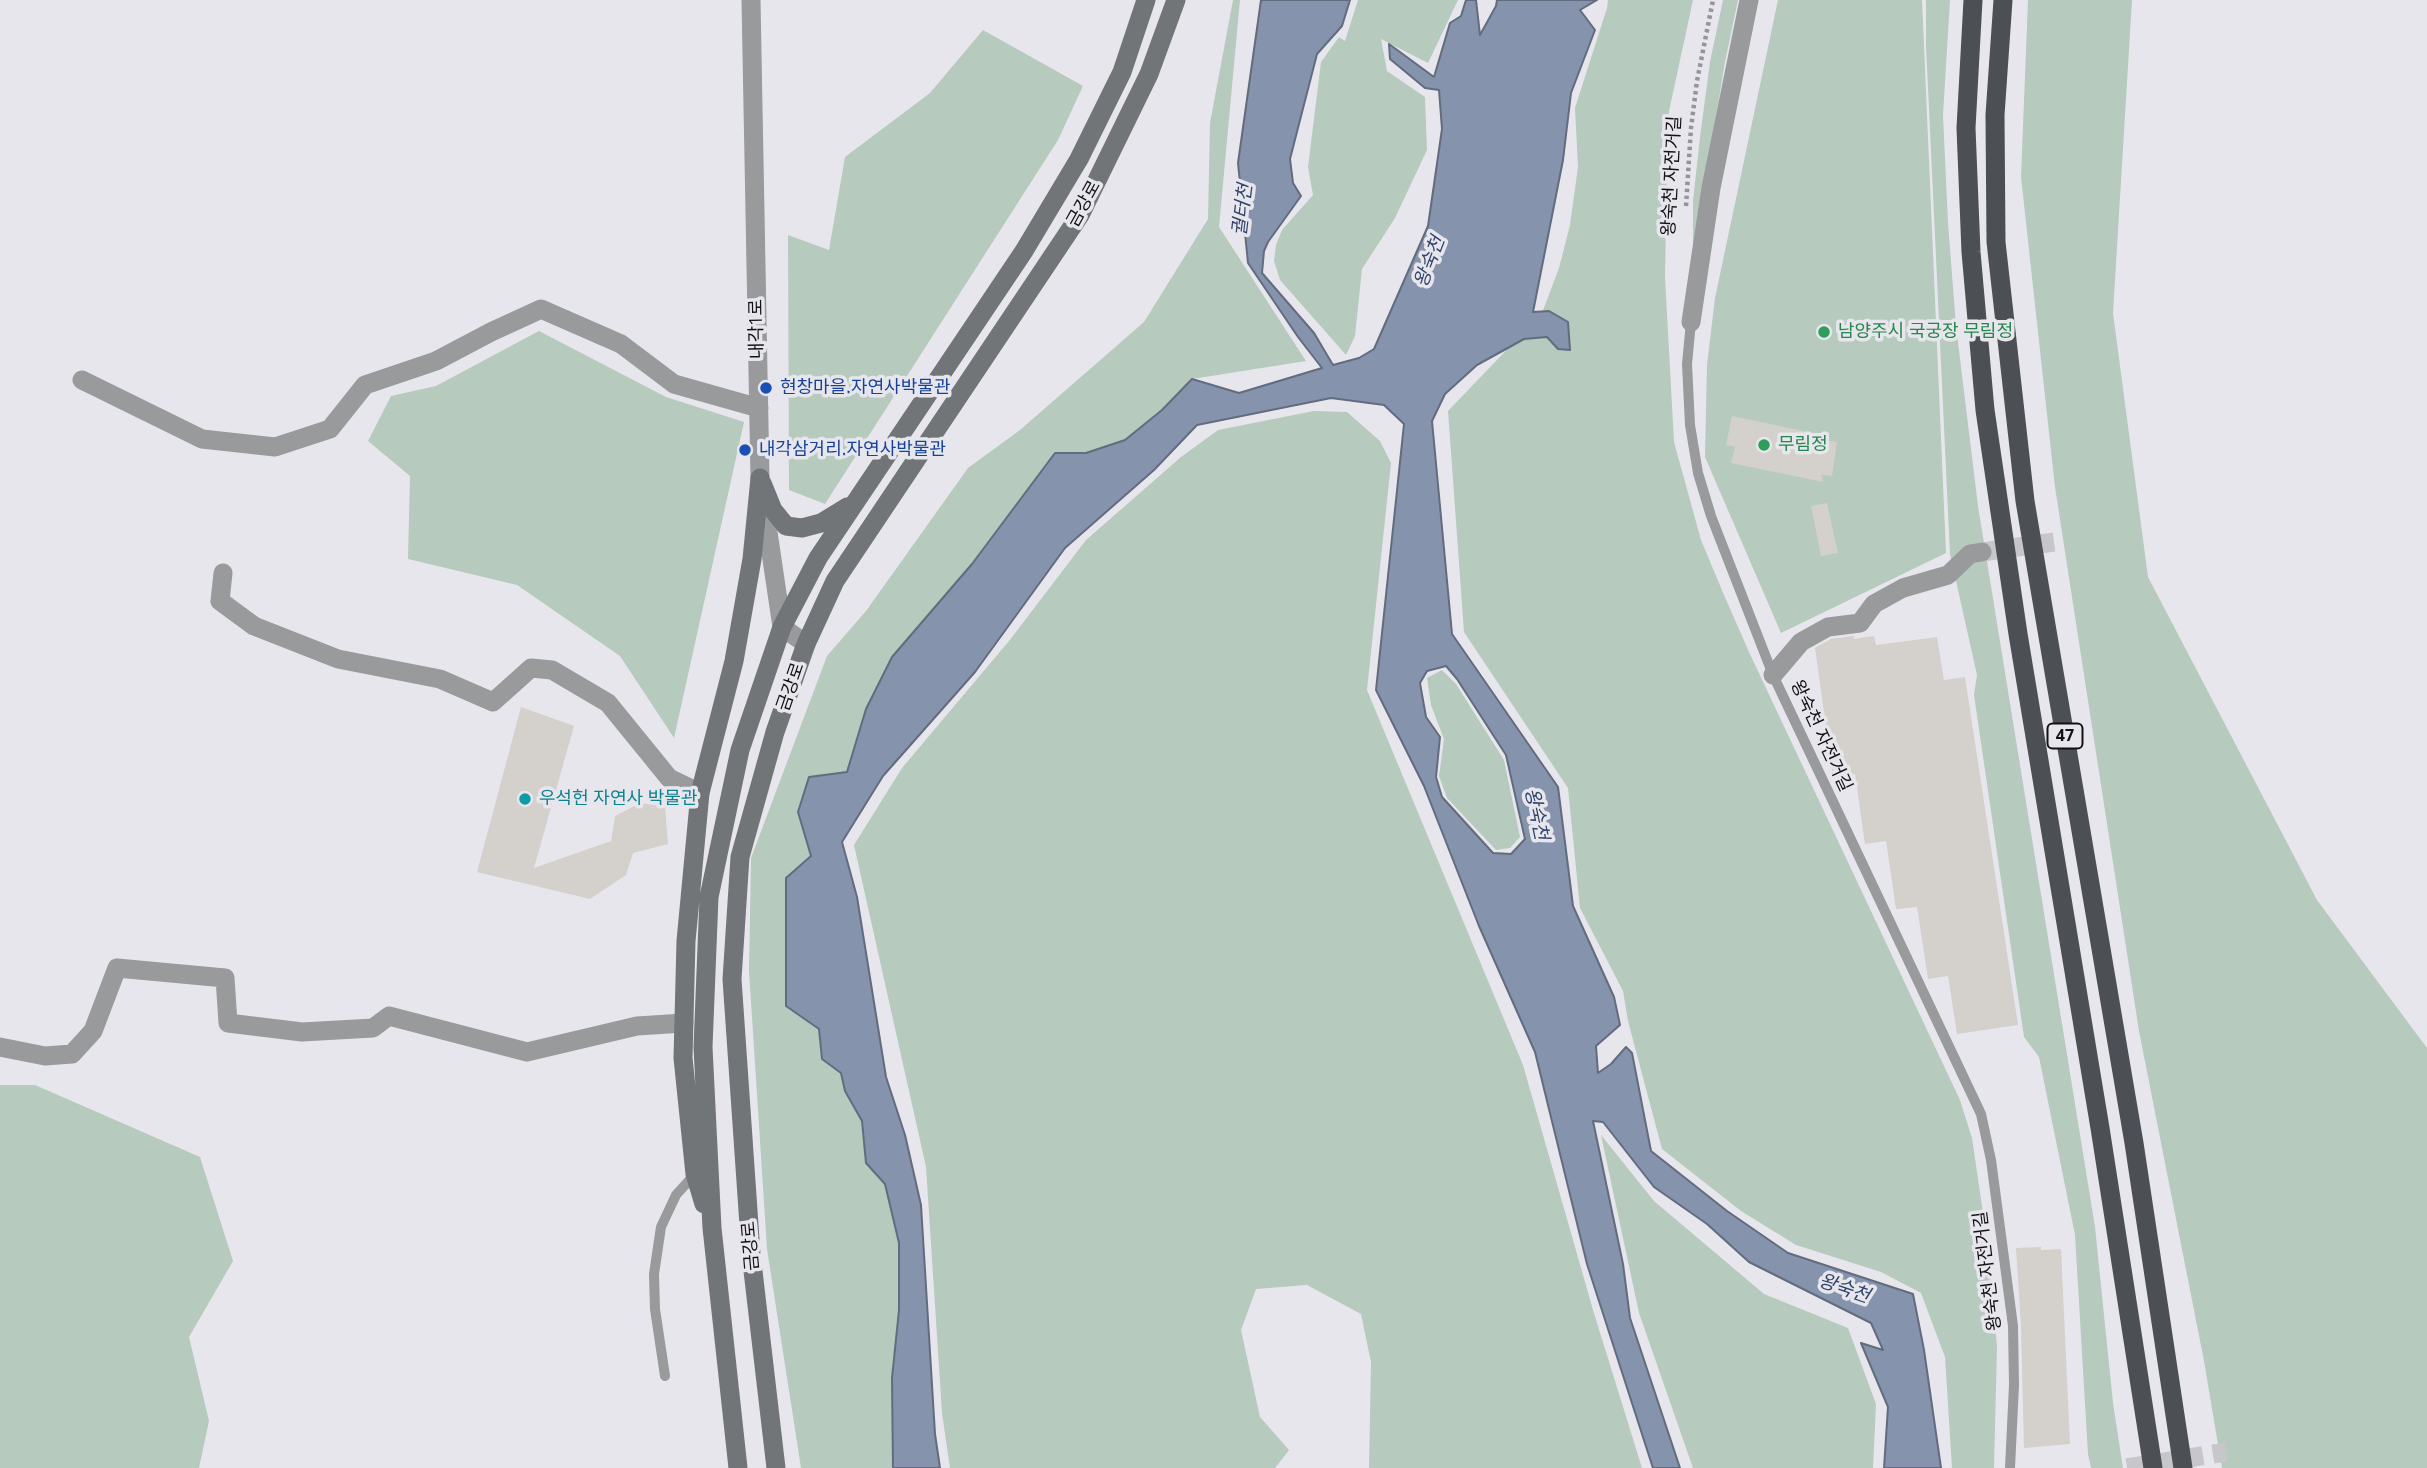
<!DOCTYPE html>
<meta charset="utf-8">
<style>
body{margin:0}
canvas{display:block;background:#e7e6ec}
</style>
<canvas width="2427" height="1468"></canvas>
<script>
const ctx = document.querySelector('canvas').getContext('2d');
ctx.lineJoin = 'round';
function fill(path, color) {
  ctx.fillStyle = color;
  ctx.fill(path, 'evenodd');
}
function toPath(rows) {
  const path = new Path2D();
  for (const r of rows) {
    path.moveTo(r[0], r[1]);
    for (let i = 2; i < r.length; i += 2) path.lineTo(r[i], r[i + 1]);
  }
  return path;
}
function stroke(path, color, width, dash) {
  ctx.strokeStyle = color;
  ctx.lineWidth = width;
  ctx.lineCap = dash ? 'butt' : 'round';
  ctx.setLineDash(dash || []);
  ctx.stroke(path);
}
function drawText(font, color, halo, rows, align = 'center') {
  ctx.font = font + ' "Open Sans","Noto Sans KR",sans-serif';
  ctx.lineWidth = 7;
  ctx.setLineDash([]);
  ctx.textBaseline = 'middle';
  ctx.strokeStyle = halo;
  ctx.fillStyle = color;
  for (const [text, x, y, turn = 0] of rows) {
    ctx.save();
    ctx.translate(x, y);
    ctx.rotate((+turn || 0) * Math.PI / 180);
    ctx.textAlign = isNaN(turn) ? turn : align;
    if (halo) ctx.strokeText(text, 0, 0);
    ctx.fillText(text, 0, 0);
    ctx.restore();
  }
}
fill(toPath([
 [1233,0,1240,0,1219,227,1306,361,1192,379,1162,410,1125,440,1086,453,1055,454,972,564,892,657,866,709,847,772,798,812,811,856,822,1059,841,1073,845,1091,862,1121,866,1163,885,1184,899,1243,899,1310,892,1378,893,1468,801,1468,767,1249,749,971,751,858,827,656,866,611,968,468,1020,430,1144,322,1208,219,1210,123],
 [1358,0,1458,0,1428,63,1381,39,1387,71,1425,97,1427,150,1395,218,1362,269,1355,336,1346,355,1280,280,1274,261,1276,245,1282,230,1313,195,1308,167,1321,62,1339,37,1345,41],
 [1608,0,1693,0,1668,116,1665,277,1674,442,1701,540,1724,595,1749,652,1960,1100,1972,1138,1989,1254,1997,1347,1994,1468,1952,1468,1945,1357,1921,1293,1881,1272,1796,1245,1741,1211,1662,1149,1628,1021,1623,991,1580,908,1568,788,1464,632,1448,411,1542,313,1559,268,1570,225,1578,167,1575,108,1607,8],
 [1723,0,1738,0,1725,62,1693,256,1693,201,1700,137,1710,62],
 [1778,0,1922,0,1946,553,1781,633,1705,457,1707,365,1715,298],
 [1926,0,1950,0,1943,115,1948,223,1956,326,1978,506,2095,1227,2113,1403,2123,1468,2091,1468,2088,1454,2075,1235,2039,1057,2024,1037,1974,695,1977,675,1950,554,1926,45],
 [2028,0,2132,0,2113,313,2148,577,2317,900,2427,1048,2427,1468,2222,1468,2204,1361,2139,1031,2055,487,2021,177],
 [983,30,1083,86,1058,140,825,504,789,490,788,235,829,250,845,157,930,93],
 [539,331,666,397,744,422,674,738,620,656,517,585,408,559,410,476,368,441,391,396,436,386],
 [1314,411,1347,412,1380,441,1391,463,1367,690,1523,1065,1593,1310,1642,1468,1369,1468,1371,1362,1361,1314,1307,1285,1256,1289,1241,1330,1260,1417,1289,1450,1275,1468,950,1468,942,1413,926,1167,854,845,902,768,1009,641,1086,540,1181,457,1218,430],
 [1442,670,1456,684,1504,760,1520,837,1510,848,1496,850,1447,798,1439,776,1444,739,1431,705,1427,678],
 [0,1085,35,1085,200,1157,233,1261,189,1337,209,1421,199,1468,0,1468],
 [1601,1135,1654,1201,1764,1294,1848,1328,1876,1404,1873,1468,1693,1468,1639,1313]
]), '#b6cabe');
const water = toPath([
 [1261,0,1350,0,1342,26,1317,54,1290,159,1293,183,1301,196,1268,242,1264,251,1262,273,1314,333,1333,365,1359,358,1374,349,1428,226,1442,129,1439,90,1425,88,1390,59,1389,44,1434,77,1450,23,1461,16,1466,0,1476,0,1480,35,1496,6,1497,0,1597,0,1580,10,1595,30,1571,93,1563,160,1533,312,1549,311,1568,322,1570,350,1558,349,1547,337,1524,339,1477,365,1445,394,1432,421,1452,634,1558,787,1573,906,1614,997,1620,1025,1596,1046,1598,1073,1611,1064,1626,1047,1632,1053,1651,1151,1727,1211,1788,1253,1913,1294,1924,1350,1941,1468,1884,1468,1888,1407,1861,1343,1883,1350,1871,1323,1749,1262,1707,1224,1654,1187,1603,1122,1593,1121,1623,1264,1630,1318,1680,1468,1653,1468,1587,1264,1535,1052,1479,926,1424,786,1376,690,1404,424,1384,405,1331,398,1197,425,1154,470,1065,548,975,672,883,776,842,842,857,897,886,1077,905,1135,921,1205,935,1434,940,1468,893,1468,892,1378,899,1310,899,1243,885,1184,866,1163,862,1121,845,1091,841,1073,822,1059,819,1029,786,1006,786,878,811,856,798,812,809,777,847,772,866,709,892,657,972,564,1055,453,1086,453,1125,440,1162,410,1192,379,1239,393,1322,368,1298,337,1248,263,1238,163,1261,0],
 [1446,666,1457,679,1506,755,1525,839,1511,854,1493,853,1442,797,1436,777,1440,737,1426,717,1420,683,1427,671,1446,666]
]);
fill(water, '#8693ad');
stroke(water, '#636c7f', 2);
fill(toPath([
 [1732,416,1808,432,1807,437,1837,442,1832,476,1821,475,1823,482,1731,463,1735,447,1726,445],
 [1827,503,1838,553,1821,556,1811,506],
 [1854,636,1854,639,1874,636,1876,645,1937,637,1944,680,1965,677,2018,1025,1957,1034,1948,976,1928,979,1917,907,1896,909,1886,841,1865,844,1855,774,1833,777,1815,648,1831,639],
 [521,707,574,726,534,868,611,841,615,816,640,803,665,806,668,844,633,853,626,875,590,899,477,872],
 [2041,1247,2041,1250,2061,1249,2070,1444,2024,1448,2021,1326,2016,1248]
]), '#d4d0cb');
stroke(toPath([
 [1982,552,2054,542],
 [2127,1468,2226,1452]
]), '#c7c6cb', 19, [19, 10]);
stroke(toPath([
 [1686,206,1691,128,1697,81,1713,0]
]), '#959498', 4.5, [3.5, 3.5]);
stroke(toPath([
 [1691,322,1687,364,1690,425,1698,473,1711,516,1773,675,1981,1114,1991,1160,2013,1326,2014,1385,2010,1468],
 [665,1376,655,1309,654,1274,661,1227,676,1195,695,1174]
]), '#989a9c', 10);
stroke(toPath([
 [751,0,760,478,782,627,806,644],
 [1691,322,1711,188,1749,0],
 [82,380,202,439,275,447,330,429,365,385,436,361,491,332,541,309,621,344,674,384,759,408],
 [223,573,220,601,254,626,338,659,440,679,493,702,531,668,552,670,608,703,669,778,700,793],
 [1773,675,1801,642,1828,627,1860,623,1874,604,1903,588,1948,575,1970,554,1982,552],
 [0,1047,45,1056,72,1054,93,1031,117,968,225,978,228,1023,302,1032,373,1028,389,1016,527,1052,637,1026,684,1023]
]), '#989a9c', 19);
stroke(toPath([
 [762,483,773,510,786,526,802,528,821,523,847,507],
 [704,1204,695,1174,683,1058,686,941,700,793,734,661,752,559,760,478],
 [738,1468,712,1228,703,1047,709,897,740,750,782,627,818,558,1024,251,1079,159,1122,72,1146,0],
 [776,1468,751,1254,732,979,740,857,775,732,806,644,835,581,1080,215,1149,74,1176,0]
]), '#727578', 19);
stroke(toPath([
 [1973,0,1966,128,1971,252,1985,410,2018,634,2100,1128,2153,1468],
 [2003,0,1995,115,1996,242,2025,501,2134,1143,2183,1468]
]), '#4c5054', 19);
for (const [x, y, r, color] of [
 [1824,332,7,"#2e9e5b"],
 [766,388,7,"#1a4fb4"],
 [1764,445,7,"#2e9e5b"],
 [745,450,7,"#1a4fb4"],
 [525,799,7,"#0f9aa8"]
]) {
  const dot = new Path2D();
  dot.arc(x, y, r, 0, 2 * Math.PI);
  ctx.fillStyle = color;
  ctx.fill(dot);
  stroke(dot, '#e7e6ec', 2.5);
}
for (const [x, y, w] of [
 [2065,736,35]
]) {
  const box = new Path2D();
  box.roundRect(x - w / 2, y - 12.5, w, 25, 5);
  ctx.fillStyle = '#e7e6ec';
  ctx.fill(box);
  stroke(box, '#121113', 2);
}
drawText('bold 16px', '#121113', null, [
 ["47",2065,736]
]);
drawText('18px', '#121113', '#e7e6ec', [
 ["왕숙천 자전거길",1672,176,-87],
 ["금강로",1084,204,-61],
 ["내각1로",757,329,-91],
 ["금강로",791,687,-71],
 ["왕숙천 자전거길",1821,736,65],
 ["금강로",751,1246,-95],
 ["왕숙천 자전거길",1988,1271,-97]
]);
drawText('18px', '#27864d', '#e7e6ec', [
 ["남양주시 국궁장 무림정",1838,332],
 ["무림정",1778,445]
], 'left');
drawText('18px', '#164399', '#e7e6ec', [
 ["현창마을.자연사박물관",780,388],
 ["내각삼거리.자연사박물관",759,450]
], 'left');
drawText('18px', '#0d838f', '#e7e6ec', [
 ["우석헌 자연사 박물관",539,799]
], 'left');
drawText('italic 19px', '#31456c', '#e7e6ec', [
 ["궐터천",1243,210,-83],
 ["왕숙천",1430,262,-69],
 ["왕숙천",1536,814,78],
 ["왕숙천",1844,1289,19]
]);
</script>
